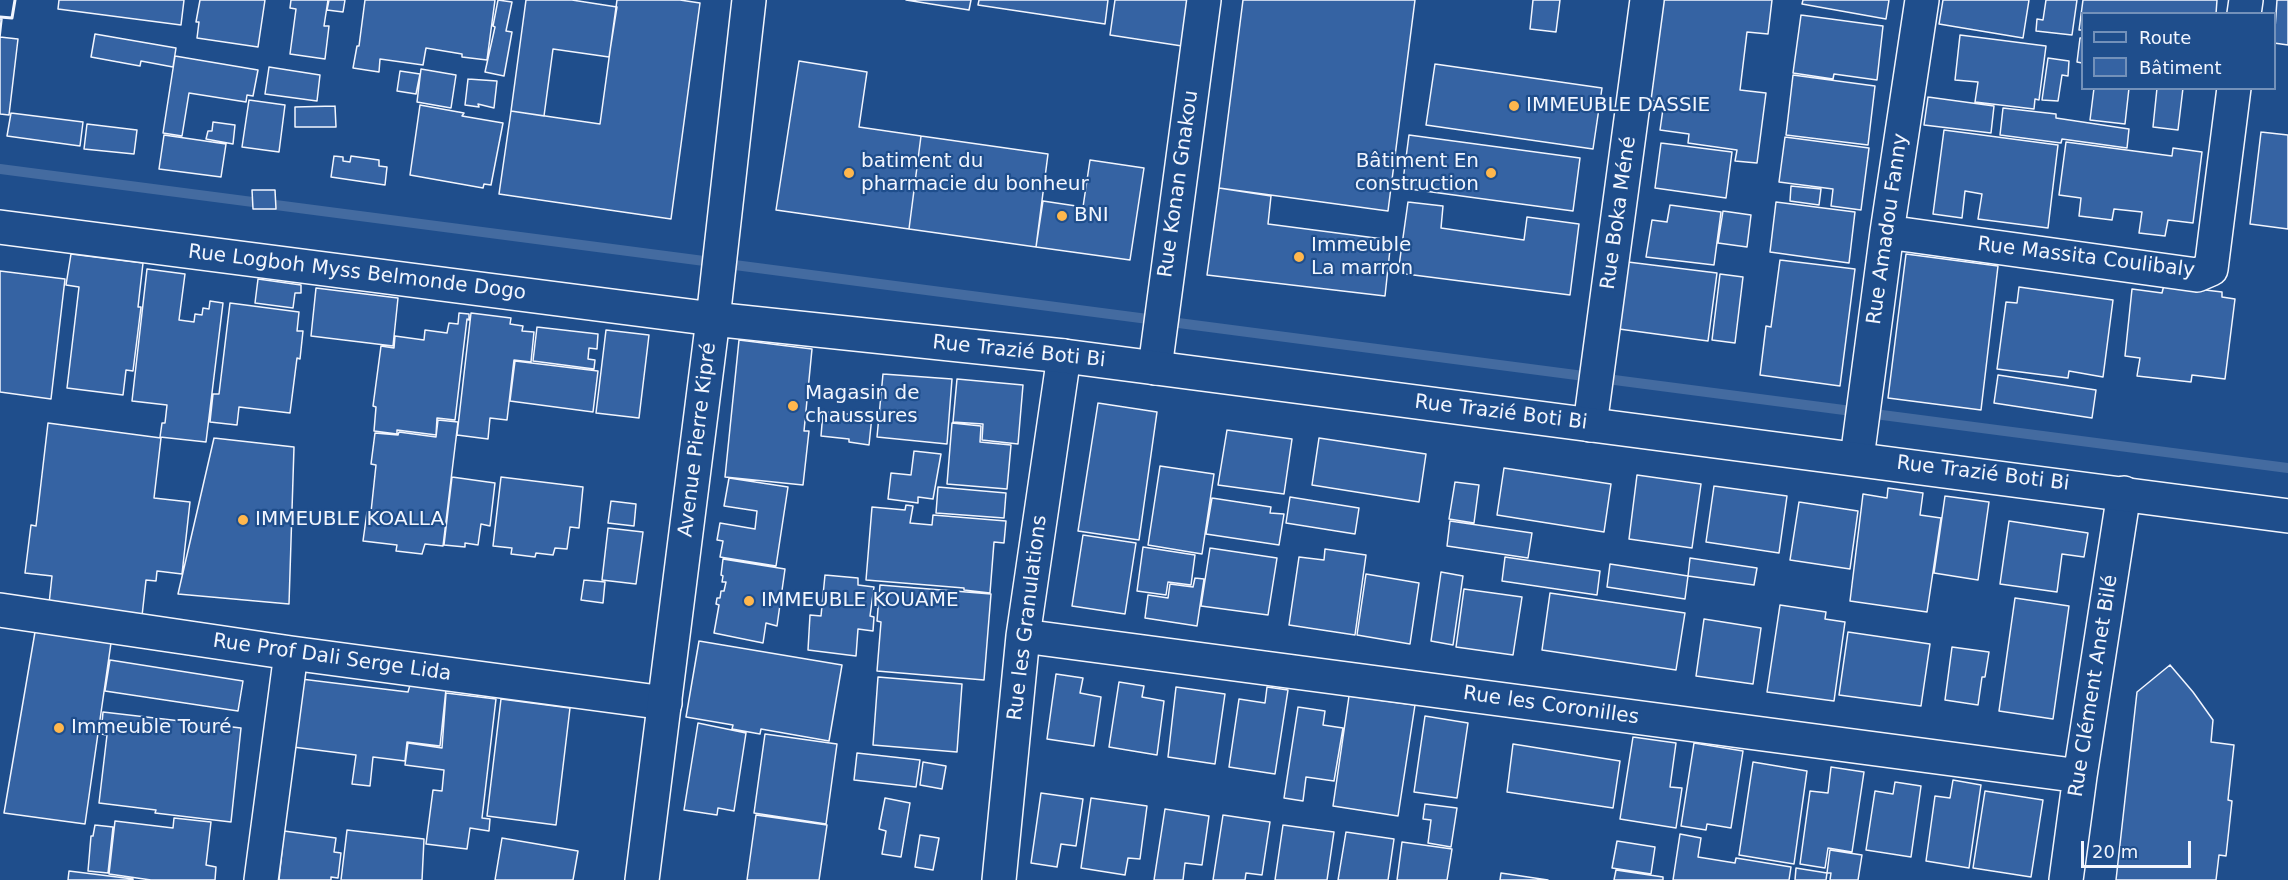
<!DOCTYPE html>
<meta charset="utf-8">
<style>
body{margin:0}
#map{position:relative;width:2288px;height:880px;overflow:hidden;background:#1f4e8c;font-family:"DejaVu Sans",sans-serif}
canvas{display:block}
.legend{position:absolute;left:2081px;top:12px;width:195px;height:78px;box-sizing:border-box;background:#1f4e8c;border:2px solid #7391ba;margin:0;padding:8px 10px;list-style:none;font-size:18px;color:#f2f6ff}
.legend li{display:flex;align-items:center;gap:12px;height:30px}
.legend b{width:30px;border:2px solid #7391ba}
.scale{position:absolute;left:2081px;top:841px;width:110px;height:27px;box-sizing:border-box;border:3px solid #f2f6ff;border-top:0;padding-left:8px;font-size:18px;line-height:21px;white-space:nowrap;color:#f2f6ff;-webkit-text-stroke:4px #1f4e8c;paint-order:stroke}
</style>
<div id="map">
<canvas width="2288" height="880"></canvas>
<ul class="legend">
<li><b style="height:8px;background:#1f4e8c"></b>Route</li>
<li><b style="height:16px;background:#3563a3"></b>Bâtiment</li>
</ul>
<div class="scale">20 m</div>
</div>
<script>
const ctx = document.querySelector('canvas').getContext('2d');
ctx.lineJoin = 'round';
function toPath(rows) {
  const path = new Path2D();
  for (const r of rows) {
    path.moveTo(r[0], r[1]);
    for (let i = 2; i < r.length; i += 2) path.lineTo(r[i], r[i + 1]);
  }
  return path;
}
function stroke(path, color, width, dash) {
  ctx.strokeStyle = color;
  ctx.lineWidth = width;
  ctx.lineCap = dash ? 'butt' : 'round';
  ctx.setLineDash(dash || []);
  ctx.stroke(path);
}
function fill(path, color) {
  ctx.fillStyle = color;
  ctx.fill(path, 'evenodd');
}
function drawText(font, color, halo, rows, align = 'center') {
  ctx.font = font + ' "DejaVu Sans",sans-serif';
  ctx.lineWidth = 4.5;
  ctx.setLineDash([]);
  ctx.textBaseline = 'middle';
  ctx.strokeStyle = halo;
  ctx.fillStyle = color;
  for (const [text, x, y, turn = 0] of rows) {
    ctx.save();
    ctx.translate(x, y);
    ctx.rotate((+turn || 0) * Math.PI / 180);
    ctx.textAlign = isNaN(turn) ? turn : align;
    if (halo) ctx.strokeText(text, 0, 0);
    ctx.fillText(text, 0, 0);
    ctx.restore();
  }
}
stroke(toPath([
 [0,169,2288,468]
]), '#446ba0', 10);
const building = toPath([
 [59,0,184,0,181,25,58,9,59,0],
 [200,0,265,0,258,47,197,38,199,22,196,22,200,0],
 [291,0,328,0,324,26,329,26,325,59,290,54,296,9,290,8,291,0],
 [329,0,345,0,343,12,327,10,329,0],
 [365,0,495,0,487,60,462,57,462,54,426,48,423,65,380,59,379,72,353,68,357,46,359,46,365,0],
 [498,0,512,2,506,31,512,32,504,76,485,72,495,27,493,26,498,0],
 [526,0,572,0,617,7,609,57,553,49,544,116,511,111,526,0],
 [617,0,680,0,700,3,671,219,499,194,511,111,600,124,617,0],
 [906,0,971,0,969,10,906,0],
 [979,0,1108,0,1105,24,978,5,979,0],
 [1115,0,1189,0,1182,46,1110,35,1115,0],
 [1243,0,1415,0,1388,211,1219,188,1243,0],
 [1533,0,1560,0,1556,32,1530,29,1533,0],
 [1662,0,1772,0,1768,34,1747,32,1740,90,1766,93,1757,163,1735,161,1737,150,1688,143,1689,134,1660,130,1664,102,1649,100,1662,0],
 [1803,0,1889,0,1886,19,1802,4,1803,0],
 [1943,0,2029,0,2023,38,1939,24,1943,0],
 [2046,0,2077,0,2072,35,2036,31,2037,19,2043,20,2046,0],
 [2083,0,2217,0,2216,14,2082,14,2082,30,2079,30,2083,0],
 [2277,0,2288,0,2288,45,2274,43,2277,0],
 [1801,15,1883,26,1877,80,1834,74,1833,79,1793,73,1801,15],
 [0,19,2,19,0,37,18,39,9,115,0,114,0,19],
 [95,34,176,48,173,67,141,61,140,66,91,57,95,34],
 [1960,35,2046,46,2039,100,2035,99,2034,109,1975,102,1978,82,1955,80,1960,35],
 [2080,38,2082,38,2082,63,2077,62,2080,38],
 [175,56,258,70,253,96,247,95,246,102,189,93,182,136,163,133,175,56],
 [2048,58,2069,61,2068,76,2062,75,2058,101,2042,100,2048,58],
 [799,61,867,72,859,127,921,136,909,229,776,210,799,61],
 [1435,64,1602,88,1593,149,1426,125,1435,64],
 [269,67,320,75,317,101,265,94,269,67],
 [421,69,456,75,451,108,417,102,421,69],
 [400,71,420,74,416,94,397,91,400,71],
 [1793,75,1875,86,1868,145,1786,135,1793,75],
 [468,79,497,81,494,108,478,104,479,107,465,105,468,79],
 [2094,88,2129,88,2125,124,2090,120,2094,88],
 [2157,88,2183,88,2178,130,2153,127,2157,88],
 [1928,97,1994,106,1991,133,1924,125,1928,97],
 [249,100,285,105,279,152,242,147,249,100],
 [420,105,464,113,462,116,503,123,491,185,484,184,483,188,410,175,420,105],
 [335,106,336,127,295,127,295,107,335,106],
 [2003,108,2056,114,2056,118,2129,129,2127,148,2062,139,2061,143,2000,135,2003,108],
 [11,113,83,122,80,146,7,136,11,113],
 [213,122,235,125,233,144,206,139,208,131,212,131,213,122],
 [87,124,137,130,134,154,84,149,87,124],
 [1944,130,2058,145,2048,228,1978,219,1982,194,1965,191,1962,218,1933,214,1944,130],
 [2261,132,2288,135,2288,229,2250,224,2261,132],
 [164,135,226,144,221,177,159,169,164,135],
 [1409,135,1580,158,1573,211,1402,188,1409,135],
 [921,136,1048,154,1036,247,909,229,921,136],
 [1785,137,1869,148,1861,210,1831,206,1833,189,1779,182,1785,137],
 [2066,142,2172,156,2173,148,2202,152,2193,223,2168,220,2165,236,2139,233,2142,212,2114,209,2112,220,2079,216,2081,198,2059,195,2066,142],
 [1661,143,1732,152,1726,198,1655,188,1661,143],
 [334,156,343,157,343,161,350,162,351,156,379,160,379,166,387,167,385,185,331,177,334,156],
 [1090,160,1144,168,1130,260,1036,247,1043,201,1083,207,1090,160],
 [1791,186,1821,189,1819,205,1790,201,1791,186],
 [1219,188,1271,196,1268,224,1391,240,1385,296,1207,275,1219,188],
 [252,190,275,190,276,209,253,209,252,190],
 [1408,202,1443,206,1441,228,1524,240,1527,217,1579,224,1570,295,1398,273,1408,202],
 [1776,202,1855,212,1849,263,1770,252,1776,202],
 [1670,205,1721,212,1714,265,1646,257,1652,220,1667,222,1670,205],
 [1723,211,1751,215,1747,247,1718,243,1723,211],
 [71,254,143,263,138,307,141,307,133,371,126,370,123,395,67,388,79,287,66,285,71,254],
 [1906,254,1998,266,1981,410,1888,398,1906,254],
 [1780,260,1855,269,1840,386,1760,375,1766,326,1771,327,1780,260],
 [1628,262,1717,273,1708,341,1619,329,1628,262],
 [147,269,185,274,179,320,194,322,195,314,202,315,203,308,209,309,210,301,223,303,206,442,160,437,162,423,165,423,167,405,132,401,147,269],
 [0,271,65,279,51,399,0,392,0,271],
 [1720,274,1743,277,1735,343,1712,340,1720,274],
 [258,279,301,285,301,293,295,293,293,308,255,303,258,279],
 [2164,285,2222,292,2222,297,2235,299,2225,379,2192,375,2191,382,2137,376,2140,358,2125,356,2132,289,2162,293,2164,285],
 [2019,287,2113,300,2103,377,2069,371,2068,378,1997,369,2006,302,2017,303,2019,287],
 [316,288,398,298,393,346,311,336,316,288],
 [230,303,299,312,297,331,303,331,300,359,297,358,290,413,239,407,237,425,210,422,213,394,219,394,230,303],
 [459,313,469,314,469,320,467,319,455,420,437,418,436,435,397,430,397,434,374,431,376,407,373,406,381,346,394,348,395,336,424,340,425,330,447,333,449,323,458,324,459,313],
 [471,313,511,318,510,324,523,326,522,331,534,332,531,362,514,360,507,420,490,418,488,439,457,435,471,313],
 [537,327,598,334,597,349,589,348,588,359,595,360,594,369,533,361,537,327],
 [606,330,649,335,639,418,596,413,606,330],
 [739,340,812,349,804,431,809,431,803,485,725,477,739,340],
 [515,361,598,371,593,412,510,401,515,361],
 [883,374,952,379,947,444,877,437,883,374],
 [1998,375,2096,390,2092,418,1994,403,1998,375],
 [957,379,1023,385,1018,444,982,440,983,424,953,422,957,379],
 [1098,403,1157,412,1139,540,1078,531,1098,403],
 [823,412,872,416,869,445,849,442,849,439,821,436,823,412],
 [438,420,458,422,443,546,425,544,422,554,396,551,397,545,363,541,367,512,371,512,376,465,371,464,375,433,398,435,399,432,436,437,438,420],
 [48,423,161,438,154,498,190,502,182,574,157,571,156,581,146,580,142,616,49,604,52,576,25,573,31,525,36,526,48,423],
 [952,423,981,426,980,442,1011,445,1007,489,947,484,952,423],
 [1227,430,1292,439,1284,494,1218,485,1227,430],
 [214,438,294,447,289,604,178,594,214,438],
 [1319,438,1426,454,1419,502,1312,485,1319,438],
 [914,451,941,454,933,499,918,497,918,503,888,499,891,473,911,475,914,451],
 [1160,466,1214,474,1202,554,1148,545,1160,466],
 [1504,468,1611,484,1604,532,1497,515,1504,468],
 [1637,475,1701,484,1692,548,1629,539,1637,475],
 [452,477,495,483,490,526,481,524,478,545,465,543,465,547,444,545,452,477],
 [501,477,583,487,579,528,570,527,567,549,555,548,553,555,536,553,535,557,511,554,512,548,493,546,501,477],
 [729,478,788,487,776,566,720,557,723,541,717,540,720,523,755,529,757,511,724,506,729,478],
 [1455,482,1479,485,1474,523,1449,519,1455,482],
 [1714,486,1787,496,1779,553,1706,542,1714,486],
 [938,487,1006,493,1004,518,936,513,938,487],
 [1888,488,1923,493,1920,515,1941,518,1927,612,1850,601,1863,494,1887,498,1888,488],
 [1945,496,1989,502,1978,580,1934,573,1945,496],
 [1290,497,1359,508,1355,534,1286,523,1290,497],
 [1212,498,1271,507,1270,513,1284,514,1279,545,1206,534,1212,498],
 [611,501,636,504,634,526,608,523,611,501],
 [1799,502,1858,511,1850,569,1790,560,1799,502],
 [906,505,913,506,910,523,932,525,933,515,1006,521,1004,543,994,542,990,593,964,590,964,588,866,580,872,507,905,510,906,505],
 [1450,521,1532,533,1528,558,1447,546,1450,521],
 [2009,521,2088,533,2084,557,2062,554,2057,592,2000,584,2009,521],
 [608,528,643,532,636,584,602,580,608,528],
 [1083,535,1136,543,1125,614,1072,606,1083,535],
 [1143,547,1195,555,1191,585,1168,582,1166,595,1137,591,1143,547],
 [1210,548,1277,558,1268,615,1201,606,1210,548],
 [1325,549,1366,555,1355,635,1289,625,1299,557,1324,560,1325,549],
 [1505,557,1600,571,1597,595,1502,581,1505,557],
 [1690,558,1757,568,1754,585,1688,576,1690,558],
 [723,559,785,569,777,626,766,623,763,643,714,633,719,605,716,604,717,598,720,598,721,591,724,591,726,582,722,582,723,576,721,575,723,559],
 [1610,564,1688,576,1685,599,1607,587,1610,564],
 [1441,572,1463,576,1453,645,1431,641,1441,572],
 [1366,574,1419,583,1410,644,1357,635,1366,574],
 [825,575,858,578,858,585,874,587,870,616,874,617,873,631,858,629,856,656,808,650,810,615,821,616,825,575],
 [1195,578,1204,579,1197,626,1145,618,1148,595,1168,598,1170,584,1193,587,1195,578],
 [584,580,605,582,603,603,581,600,584,580],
 [880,585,991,594,984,680,877,671,881,622,877,621,880,585],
 [1464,589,1522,597,1513,655,1456,647,1464,589],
 [1550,593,1685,613,1676,670,1542,650,1550,593],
 [2015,598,2069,606,2053,719,1999,711,2015,598],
 [1780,605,1826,612,1825,619,1845,622,1834,701,1767,692,1780,605],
 [1704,619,1761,628,1753,684,1696,676,1704,619],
 [35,632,111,643,85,824,4,813,35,632],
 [1848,632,1930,644,1921,706,1839,695,1848,632],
 [699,641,842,665,829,741,761,729,760,734,732,729,733,725,686,717,699,641],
 [1952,647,1989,652,1985,677,1982,677,1978,705,1945,700,1952,647],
 [110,660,243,681,238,711,105,691,110,660],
 [2170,665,2193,692,2213,720,2211,742,2234,745,2228,800,2232,801,2226,856,2219,855,2216,880,2116,880,2137,692,2170,665],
 [1056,674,1083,678,1080,693,1101,697,1094,746,1047,739,1056,674],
 [878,677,962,684,957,752,873,745,878,677],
 [301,679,408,692,410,685,446,689,440,746,407,742,405,761,373,757,370,786,352,784,356,755,293,747,301,679],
 [1119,682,1144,686,1142,697,1164,701,1157,755,1109,747,1119,682],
 [1176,687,1225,694,1215,764,1168,757,1176,687],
 [1267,687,1288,690,1275,774,1229,767,1239,699,1265,703,1267,687],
 [446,693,496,699,482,818,490,819,489,831,470,828,467,849,426,844,433,790,442,791,444,770,405,765,408,743,442,748,446,693],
 [1349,696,1415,705,1398,816,1333,806,1349,696],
 [501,699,570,708,556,825,487,816,501,699],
 [1298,707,1325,711,1323,725,1343,728,1334,781,1306,777,1303,801,1284,798,1298,707],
 [103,712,241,728,231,822,155,813,156,810,99,803,107,735,101,734,103,712],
 [1425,716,1468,723,1457,798,1414,792,1425,716],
 [698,723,746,733,734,811,718,808,717,815,684,810,698,723],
 [765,734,837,744,826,824,754,813,765,734],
 [1633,737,1676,743,1670,787,1682,788,1676,828,1620,819,1633,737],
 [1694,743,1743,751,1731,828,1707,824,1706,830,1681,826,1694,743],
 [1513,744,1620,761,1613,808,1507,792,1513,744],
 [857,753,920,760,916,787,854,780,857,753],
 [923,762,946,766,942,789,920,785,923,762],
 [1753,762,1807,771,1794,864,1739,855,1753,762],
 [1831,767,1864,772,1852,852,1828,848,1825,868,1800,864,1810,791,1828,793,1831,767],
 [1953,780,1981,785,1969,868,1926,861,1935,796,1950,798,1953,780],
 [1895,782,1921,786,1911,857,1866,850,1875,791,1893,794,1895,782],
 [1985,791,2043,800,2031,877,1973,868,1985,791],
 [1041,793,1083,799,1076,846,1061,844,1057,867,1031,863,1041,793],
 [885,798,910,803,901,857,882,854,886,831,879,829,885,798],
 [1091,798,1147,806,1140,859,1128,858,1125,875,1081,868,1091,798],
 [1425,804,1457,808,1451,847,1428,843,1431,820,1423,819,1425,804],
 [1165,809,1209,816,1202,865,1185,863,1183,880,1154,880,1165,809],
 [756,815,827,825,819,880,747,880,756,815],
 [1223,815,1270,822,1262,875,1246,873,1245,880,1213,880,1223,815],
 [174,818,211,822,206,865,216,867,215,880,151,880,109,874,115,821,173,828,174,818],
 [95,825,113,827,108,873,88,871,91,836,93,836,95,825],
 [1283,825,1334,832,1327,880,1275,880,1283,825],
 [347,830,424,839,422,880,341,880,347,830],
 [284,831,336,838,334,852,341,853,338,878,331,877,331,880,279,880,284,831],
 [1346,832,1394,839,1388,880,1338,880,1346,832],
 [1680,834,1701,838,1698,857,1735,863,1736,858,1791,867,1789,880,1673,880,1680,834],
 [920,835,939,838,933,870,915,867,920,835],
 [502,838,578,851,573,880,495,880,502,838],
 [1617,841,1655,847,1651,874,1612,868,1617,841],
 [1402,842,1452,849,1447,880,1397,880,1402,842],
 [1830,850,1862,855,1858,880,1830,880,1831,873,1827,873,1830,850],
 [1796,868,1827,873,1826,880,1795,880,1796,868],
 [1616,870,1663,877,1663,880,1614,880,1616,870],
 [69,871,133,879,133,880,68,880,69,871],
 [1501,873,1548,880,1500,880,1501,873]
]);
fill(building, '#3563a3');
stroke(building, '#f2f6ff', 1.5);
const street = toPath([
 [2244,14,2246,0],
 [1887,232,2197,275,2211,269,2234,88],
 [1155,368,1204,0],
 [1590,425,1647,0],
 [1857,458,1887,232,1922,0],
 [0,610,291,653,665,703],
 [1023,636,2080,776],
 [261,880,291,653],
 [999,880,1023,636,1064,356],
 [2066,880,2080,776,2124,493]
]);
const secondary = toPath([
 [0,227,713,319,1064,356,2288,516],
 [642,880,713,319,749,0]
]);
stroke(street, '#f2f6ff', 36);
stroke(secondary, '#f2f6ff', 36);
stroke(street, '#1f4e8c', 33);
stroke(secondary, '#1f4e8c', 33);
stroke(toPath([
 [0,17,12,18,15,0]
]), '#f2f6ff', 3);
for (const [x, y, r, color] of [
 [1514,106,6,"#ffb74d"],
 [849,173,6,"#ffb74d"],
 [1491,173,6,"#ffb74d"],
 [1062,216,6,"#ffb74d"],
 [1299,257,6,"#ffb74d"],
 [793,406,6,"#ffb74d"],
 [243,520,6,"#ffb74d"],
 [749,601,6,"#ffb74d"],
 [59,728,6,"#ffb74d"]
]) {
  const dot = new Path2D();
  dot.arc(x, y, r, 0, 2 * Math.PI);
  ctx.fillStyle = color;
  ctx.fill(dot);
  stroke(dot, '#1f4e8c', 2);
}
drawText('20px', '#f2f6ff', '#1f4e8c', [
 ["IMMEUBLE DASSIE",1526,106],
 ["batiment du",861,162],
 ["pharmacie du bonheur",861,185],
 ["Bâtiment En",1479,162,"right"],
 ["construction",1479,185,"right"],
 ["BNI",1074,216],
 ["Immeuble",1311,246],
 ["La marron",1311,269],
 ["Magasin de",805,394],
 ["chaussures",805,417],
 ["IMMEUBLE KOALLA",255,520],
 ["IMMEUBLE KOUAME",761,601],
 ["Immeuble Touré",71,728]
], 'left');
drawText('20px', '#f2f6ff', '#1f4e8c', [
 ["Rue Konan Gnakou",1179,184,-82],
 ["Rue Boka Méné",1619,213,-82],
 ["Rue Amadou Fanny",1888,229,-82],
 ["Rue Massita Coulibaly",2086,258,7],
 ["Rue Logboh Myss Belmonde Dogo",357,273,7],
 ["Rue Trazié Boti Bi",1019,352,6],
 ["Rue Trazié Boti Bi",1501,413,7],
 ["Avenue Pierre Kipré",698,440,-83],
 ["Rue Trazié Boti Bi",1983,474,7],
 ["Rue les Granulations",1028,618,-83],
 ["Rue Prof Dali Serge Lida",332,658,8],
 ["Rue Clément Anet Bilé",2094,686,-81],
 ["Rue les Coronilles",1551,706,8]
]);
</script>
